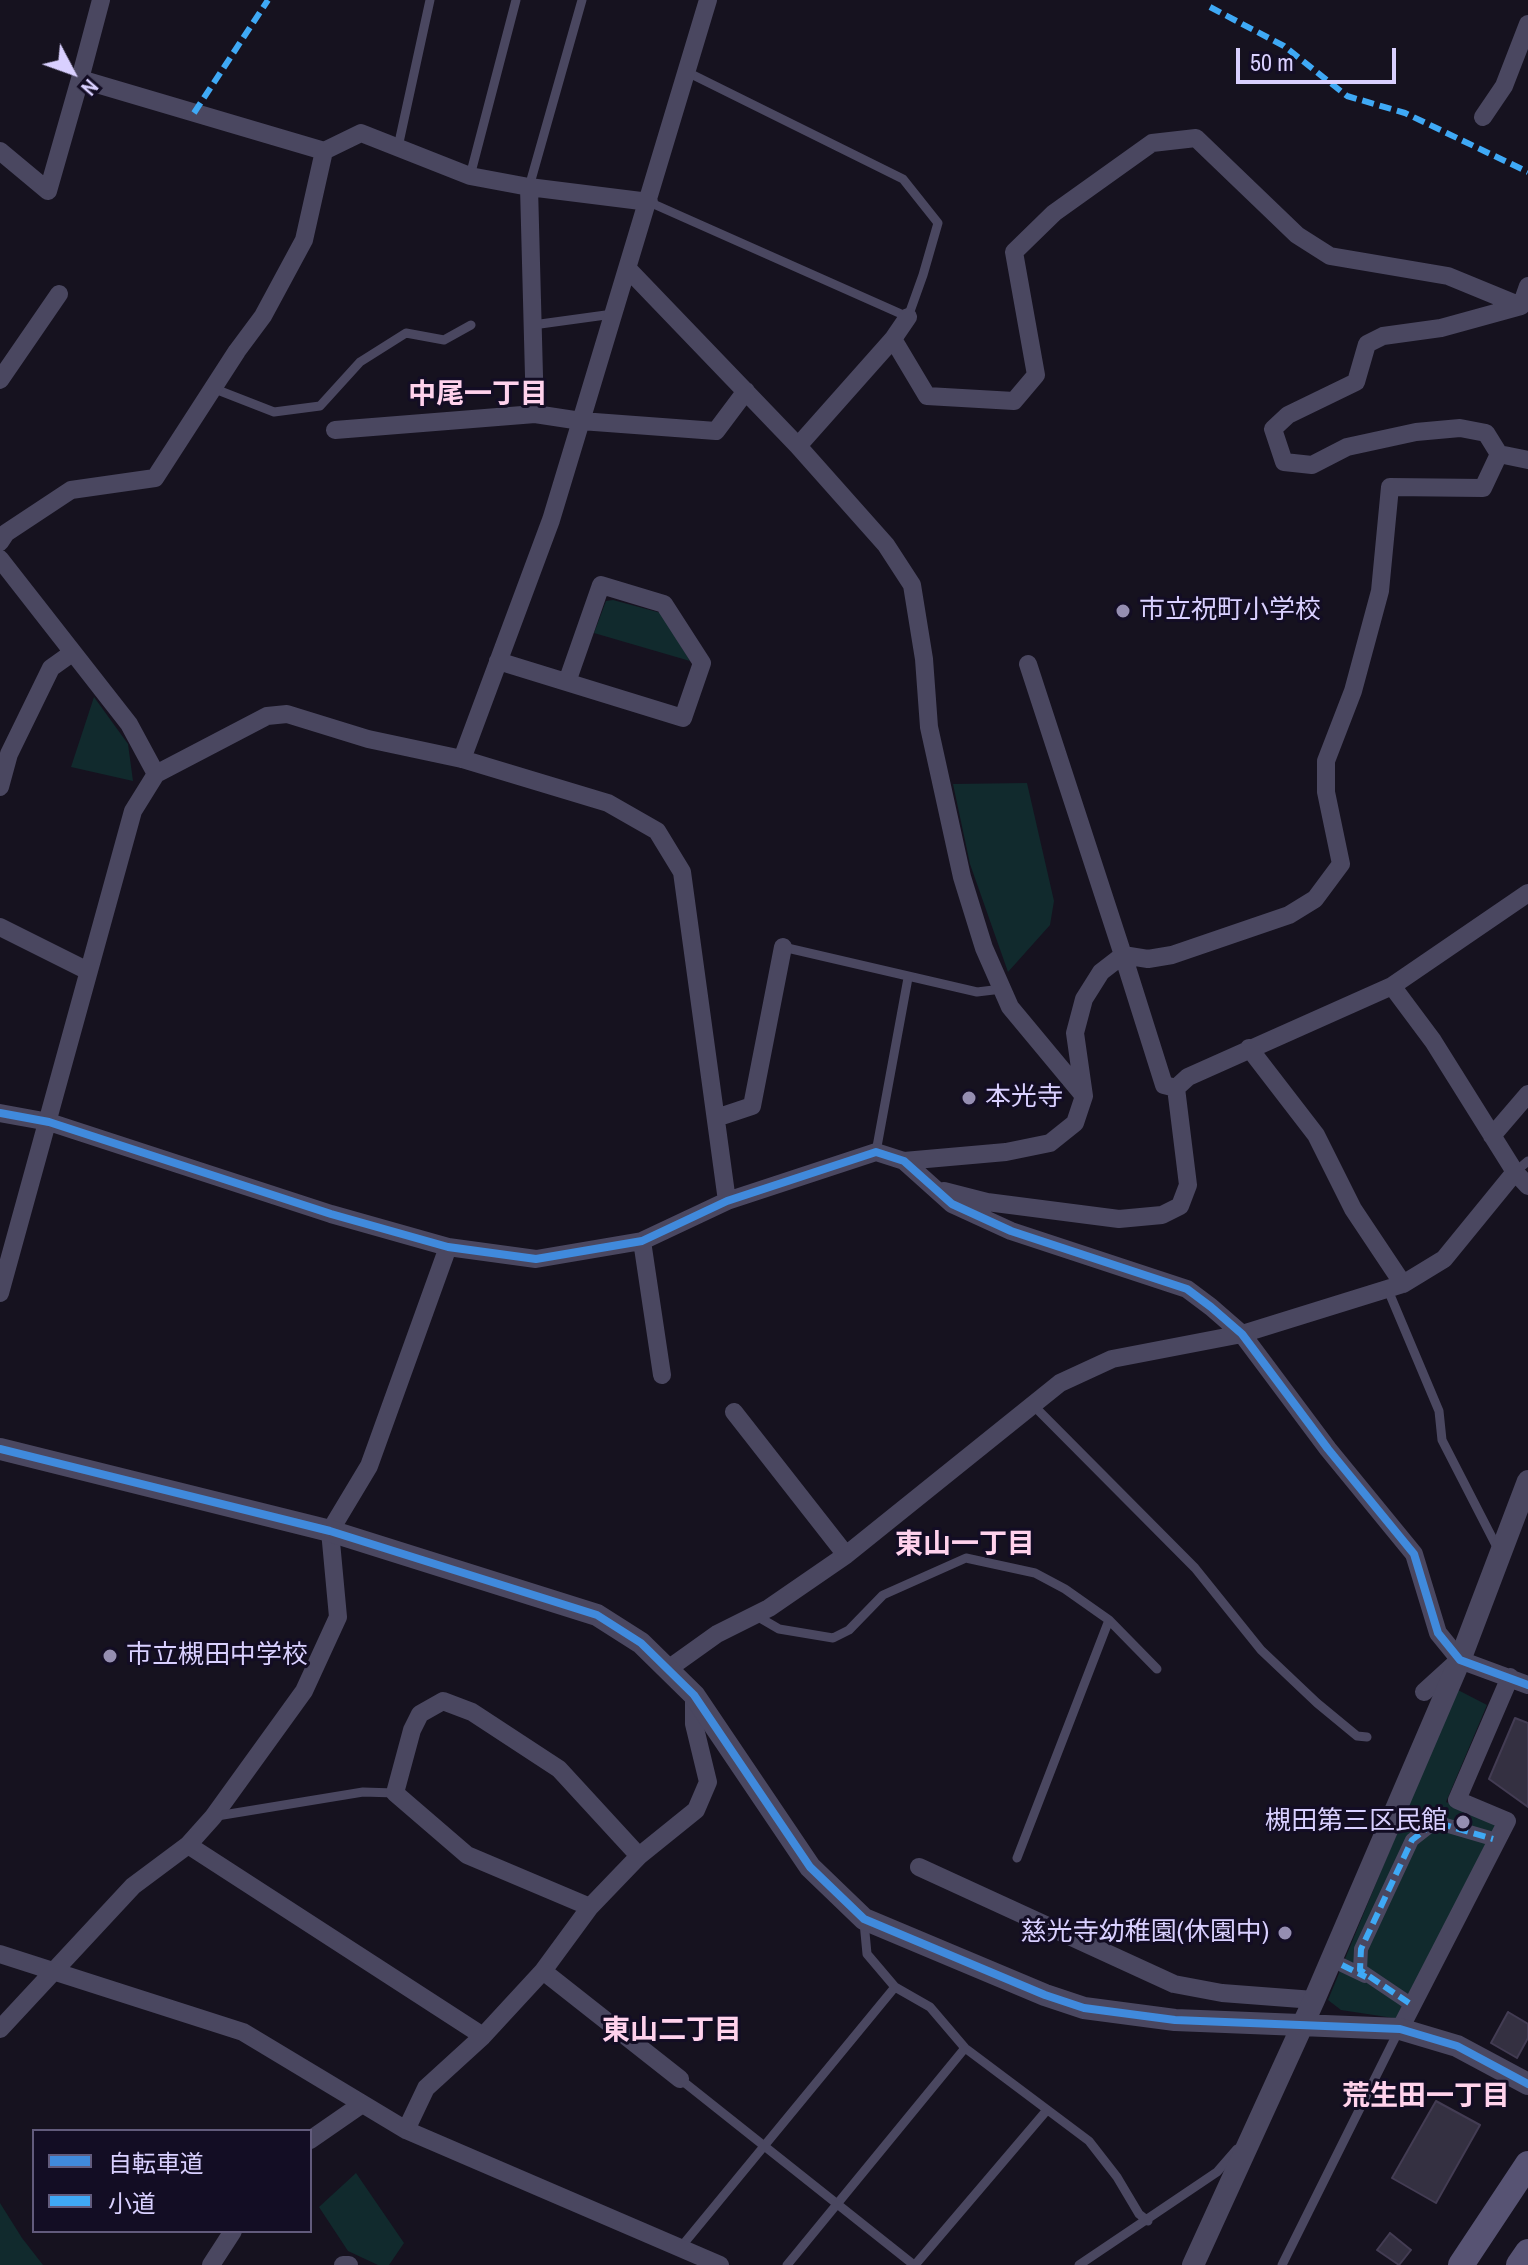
<!DOCTYPE html>
<meta charset="utf-8">
<style>
body{margin:0}
#map{position:relative;width:1528px;height:2265px;overflow:hidden;background:#16121f;font-family:"Archivo Narrow","Noto Sans JP",sans-serif}
canvas{display:block}
.legend{position:absolute;left:32px;top:2129px;width:280px;height:104px;box-sizing:border-box;background:#130d24;border:2px solid #625b7c;margin:0;padding:10px 14px;list-style:none;font-size:24px;color:#d9d0ff}
.legend li{display:flex;align-items:center;gap:16px;height:40px}
.legend b{width:40px;border:2px solid #625b7c}
.north{position:absolute;left:32px;top:32px;width:80px;height:80px;-webkit-text-stroke:6px #130d24;paint-order:stroke;rotate:131deg;font-size:22px;font-weight:700;line-height:32px;text-align:center;color:#d9d0ff}
.north::after{content:'';display:block;margin:auto;width:28px;height:36px;background:#d9d0ff;clip-path:polygon(50% 0,100% 100%,50% 72%,0 100%)}
.scale{position:absolute;left:1236px;top:48px;width:160px;height:36px;box-sizing:border-box;border:4px solid #d9d0ff;border-top:0;padding-left:10px;font-size:24px;line-height:28px;white-space:nowrap;color:#d9d0ff;-webkit-text-stroke:6px #130d24;paint-order:stroke}
</style>
<div id="map">
<canvas width="1528" height="2265"></canvas>
<ul class="legend">
<li><b style="height:10px;background:#408adc"></b>自転車道</li>
<li><b style="height:10px;background:#3fa9f5"></b>小道</li>
</ul>
<div class="north">N</div>
<div class="scale">50 m</div>
</div>
<script>
const ctx = document.querySelector('canvas').getContext('2d');
ctx.lineJoin = 'round';
function fill(path, color) {
  ctx.fillStyle = color;
  ctx.fill(path, 'evenodd');
}
function toPath(rows) {
  const path = new Path2D();
  for (const r of rows) {
    path.moveTo(r[0], r[1]);
    for (let i = 2; i < r.length; i += 2) path.lineTo(r[i], r[i + 1]);
  }
  return path;
}
function stroke(path, color, width, dash) {
  ctx.strokeStyle = color;
  ctx.lineWidth = width;
  ctx.lineCap = dash ? 'butt' : 'round';
  ctx.setLineDash(dash || []);
  ctx.stroke(path);
}
function drawText(font, color, halo, rows, align = 'center') {
  ctx.font = font + ' "Archivo Narrow","Noto Sans JP",sans-serif';
  ctx.lineWidth = 6;
  ctx.setLineDash([]);
  ctx.textBaseline = 'middle';
  ctx.strokeStyle = halo;
  ctx.fillStyle = color;
  for (const [text, x, y, turn = 0] of rows) {
    ctx.save();
    ctx.translate(x, y);
    ctx.rotate((+turn || 0) * Math.PI / 180);
    ctx.textAlign = isNaN(turn) ? turn : align;
    if (halo) ctx.strokeText(text, 0, 0);
    ctx.fillText(text, 0, 0);
    ctx.restore();
  }
}
fill(toPath([
 [613,600,661,613,690,661,594,633,606,601],
 [94,697,128,744,133,781,71,767],
 [1027,783,1054,901,1050,925,1008,972,970,864,953,784],
 [1456,1689,1487,1705,1446,1802,1500,1824,1400,2019,1341,2010,1328,2000],
 [356,2173,404,2243,389,2265,378,2265,348,2251,319,2207],
 [0,2203,22,2238,43,2265,0,2265]
]), '#112a2d');
const building = toPath([
 [1515,1718,1528,1723,1528,1807,1489,1779,1515,1718],
 [1508,2012,1528,2024,1528,2038,1517,2058,1491,2043,1508,2012],
 [1436,2101,1480,2125,1436,2203,1392,2178,1436,2101],
 [1390,2233,1411,2250,1399,2265,1377,2250,1390,2233]
]);
fill(building, '#343041');
stroke(building, '#433c53', 2);
stroke(toPath([
 [398,147,430,0],
 [470,176,516,0],
 [529,187,582,0],
 [649,202,908,317,923,275,938,223,903,179,689,73],
 [533,325,613,314],
 [215,389,274,412,320,406,360,362,406,333,444,340,471,325],
 [783,947,977,992,1002,989],
 [876,1152,908,978],
 [1515,1172,1528,1161],
 [1388,1290,1439,1411,1442,1440,1499,1551],
 [1032,1404,1195,1568,1261,1650,1317,1703,1357,1736,1367,1737],
 [755,1615,779,1629,833,1638,849,1630,883,1595,966,1558,1035,1573,1065,1589,1109,1620,1157,1669],
 [217,1816,363,1792,395,1793],
 [1017,1858,1109,1620],
 [864,1922,867,1954,895,1987,930,2007,965,2048,1089,2141,1117,2177,1139,2214,1148,2221],
 [680,2079,914,2265],
 [681,2247,895,1987],
 [787,2265,965,2048],
 [915,2265,1047,2110],
 [1079,2265,1217,2172,1237,2149],
 [1282,2265,1398,2032]
]), '#4a4760', 9);
stroke(toPath([
 [1342,1965,1365,1976],
 [1409,2003,1360,1970,1361,1949,1412,1840,1435,1822,1493,1839]
]), '#4a4760', 14);
stroke(toPath([
 [101,0,80,79,324,151,361,133,470,176,529,187,649,202],
 [1483,117,1504,86,1528,24],
 [0,151,48,191,80,79],
 [529,187,535,414],
 [627,268,798,446,886,545,912,585,924,659,929,727,962,877,984,948,1010,1007,1084,1096],
 [1521,306,1441,328,1383,336,1367,344,1356,382,1288,415,1273,429,1284,462,1312,465,1347,447,1416,432,1460,428,1486,433,1499,454,1528,460],
 [1521,306,1528,286],
 [893,339,927,396,1014,401,1036,375,1014,252,1054,213,1152,143,1196,138,1297,235,1330,256,1448,276,1521,306],
 [0,380,59,294],
 [335,430,535,414,581,421,708,0],
 [798,446,893,339,908,317],
 [0,542,6,533,71,490,155,478,237,351,263,316,304,240,324,151],
 [0,559,129,724,156,774],
 [498,661,683,718,702,663,664,604,601,585,567,682],
 [462,759,551,520,581,421,716,431,746,391],
 [0,787,9,754,51,668,72,653],
 [0,927,88,971],
 [1392,986,1433,1041,1515,1172,1528,1186],
 [1249,1048,1316,1135,1353,1209,1403,1284],
 [1176,1088,1164,1085,1123,955,1148,959,1172,955,1289,915,1315,899,1341,864,1326,792,1326,761,1353,691,1380,591,1390,487,1483,488,1499,454],
 [0,1113,49,1122,331,1214,448,1247,536,1259,642,1241,727,1201,876,1152,904,1161,952,1204,1011,1231,1187,1289,1211,1307,1242,1334,1328,1449,1414,1554,1438,1633,1460,1660,1528,1685],
 [716,1118,752,1106,783,947],
 [1492,1136,1528,1094],
 [904,1161,1006,1152,1050,1143,1075,1123,1084,1096,1075,1033,1084,999,1101,972,1123,955,1028,664],
 [944,1191,987,1202,1119,1219,1162,1215,1180,1206,1188,1185,1176,1088,1188,1077,1392,986,1528,893],
 [642,1241,662,1375],
 [0,1293,133,811,156,774,267,716,287,714,368,739,462,759,608,803,657,831,682,872,727,1201],
 [734,1412,846,1555],
 [668,1669,717,1634,769,1608,846,1555,1060,1383,1112,1359,1242,1334,1403,1284,1444,1259,1515,1172],
 [1424,1692,1457,1662],
 [188,1845,483,2036],
 [919,1867,1174,1984,1222,1993,1314,2000],
 [590,1907,467,1855,395,1793,412,1730,420,1714,443,1701,472,1712,559,1769,639,1856],
 [0,1954,243,2032,406,2130,720,2265],
 [543,1971,680,2079],
 [0,2029,133,1886,188,1845,213,1817,304,1691,338,1617,330,1531,369,1466,448,1247],
 [1400,2029,1507,1821,1457,1800,1510,1677],
 [406,2130,426,2088,483,2036,543,1971,590,1907,639,1856,696,1810,708,1782,694,1724,694,1695],
 [310,2140,362,2104],
 [211,2265,233,2231],
 [343,2265,349,2265]
]), '#4a4760', 18);
stroke(toPath([
 [0,1449,330,1531,597,1615,641,1643,694,1695,810,1867,864,1919,1045,1995,1084,2008,1175,2020,1400,2029,1457,2046,1528,2084],
 [1193,2265,1314,2000,1460,1660,1528,1481]
]), '#4a4760', 22);
stroke(toPath([
 [1461,2265,1528,2164],
 [1519,2265,1528,2252]
]), '#575373', 26);
stroke(toPath([
 [1210,7,1284,46,1347,96,1405,113,1528,172],
 [194,113,268,0],
 [1342,1965,1366,1977],
 [1409,2003,1360,1970,1361,1949,1412,1840,1435,1822,1493,1839]
]), '#3fa9f5', 6, [12, 6]);
stroke(toPath([
 [0,1113,49,1122,331,1214,448,1247,536,1259,642,1241,727,1201,876,1152,904,1161,952,1204,1011,1231,1187,1289,1211,1307,1242,1334,1328,1449,1414,1554,1438,1633,1460,1660,1528,1685],
 [0,1449,330,1531,597,1615,641,1643,694,1695,810,1867,864,1919,1045,1995,1084,2008,1175,2020,1400,2029,1457,2046,1528,2084]
]), '#408adc', 8);
for (const [x, y, r, color] of [
 [1123,611,8,"#958eb1"],
 [969,1098,8,"#958eb1"],
 [110,1656,8,"#958eb1"],
 [1463,1822,8,"#958eb1"],
 [1285,1933,8,"#958eb1"]
]) {
  const dot = new Path2D();
  dot.arc(x, y, r, 0, 2 * Math.PI);
  ctx.fillStyle = color;
  ctx.fill(dot);
  stroke(dot, '#130d24', 3);
}
drawText('26px', '#d9d0ff', '#130d24', [
 ["市立祝町小学校",1139,611],
 ["本光寺",985,1098],
 ["市立槻田中学校",126,1656],
 ["槻田第三区民館",1447,1822,"right"],
 ["慈光寺幼稚園(休園中)",1269,1933,"right"]
], 'left');
drawText('bold 28px', '#ffd2ec', '#130d24', [
 ["中尾一丁目",478,395],
 ["東山一丁目",965,1545],
 ["東山二丁目",672,2031],
 ["荒生田一丁目",1426,2097]
]);
</script>
